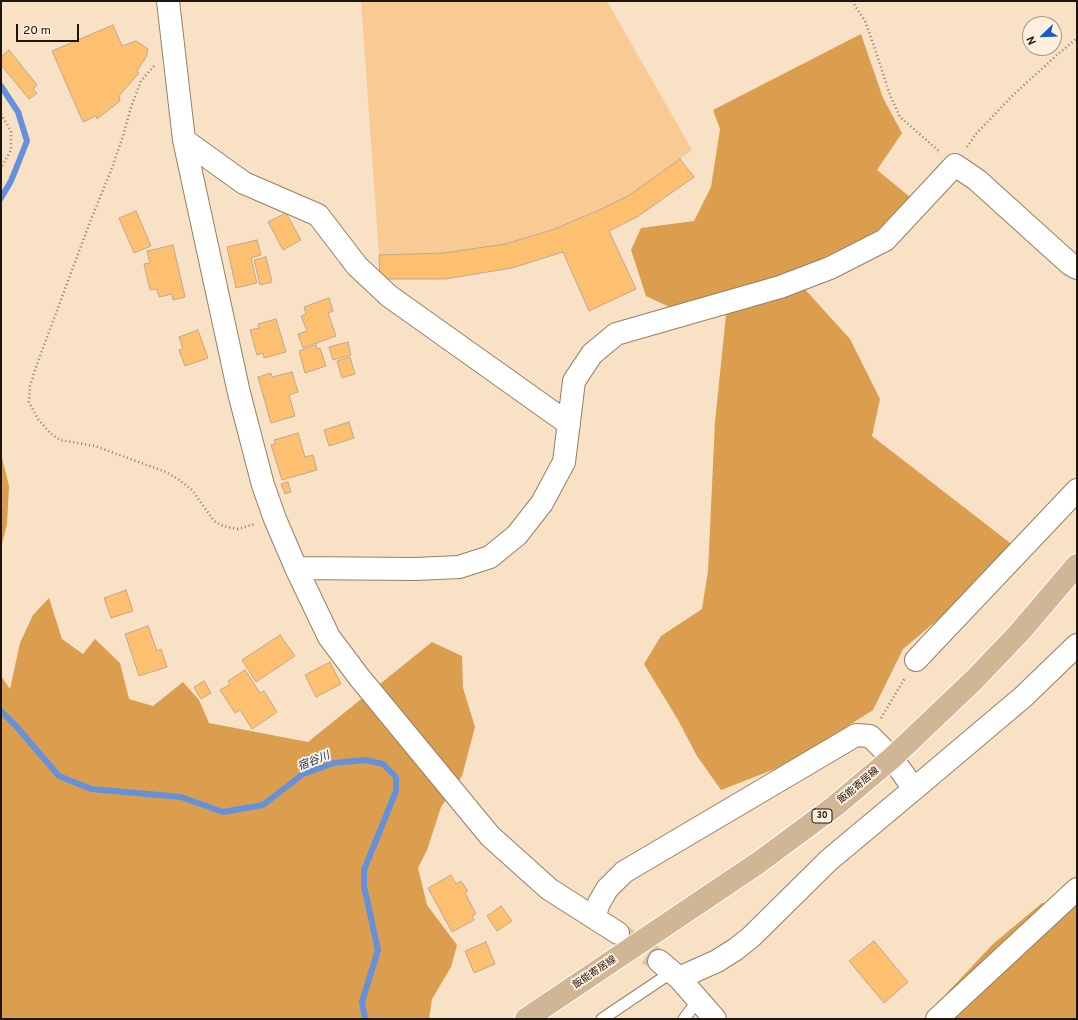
<!DOCTYPE html>
<meta charset="utf-8">
<style>
body{margin:0}
#map{position:relative;width:1078px;height:1020px;overflow:hidden;background:#f8e1c4;font-family:Overpass,sans-serif}
canvas{display:block}
.frame{position:absolute;inset:0;border:2px solid #1e160c;pointer-events:none}
.north{position:absolute;left:1022px;top:16px;width:40px;height:40px;box-sizing:border-box;background:#feefdf;border:1px solid #a4988b;border-radius:50%;rotate:247deg;font-size:11px;font-weight:700;line-height:16px;text-align:center;color:#1e160c}
.north::after{content:'';display:block;margin:auto;width:14px;height:18px;background:#155cc7;clip-path:polygon(50% 0,100% 100%,50% 72%,0 100%)}
.scale{position:absolute;left:16px;top:24px;width:63px;height:18px;box-sizing:border-box;border:2px solid #1e160c;border-top:0;padding-left:5px;font-size:12px;line-height:14px;white-space:nowrap;color:#1e160c;-webkit-text-stroke:3px #feefdf;paint-order:stroke}
</style>
<div id="map">
<canvas width="1078" height="1020"></canvas>
<div class="frame"></div>
<div class="north">N</div>
<div class="scale">20 m</div>
</div>
<script>
const ctx = document.querySelector('canvas').getContext('2d');
ctx.lineJoin = 'round';
function fill(path, color) {
  ctx.fillStyle = color;
  ctx.fill(path, 'evenodd');
}
function toPath(rows) {
  const path = new Path2D();
  for (const r of rows) {
    path.moveTo(r[0], r[1]);
    for (let i = 2; i < r.length; i += 2) path.lineTo(r[i], r[i + 1]);
  }
  return path;
}
function stroke(path, color, width, dash) {
  ctx.strokeStyle = color;
  ctx.lineWidth = width;
  ctx.lineCap = dash ? 'butt' : 'round';
  ctx.setLineDash(dash || []);
  ctx.stroke(path);
}
function drawText(font, color, halo, rows, align = 'center') {
  ctx.font = font + ' Overpass,"Noto Sans JP",sans-serif';
  ctx.lineWidth = 4;
  ctx.setLineDash([]);
  ctx.textBaseline = 'middle';
  ctx.strokeStyle = halo;
  ctx.fillStyle = color;
  for (const [text, x, y, turn = 0] of rows) {
    ctx.save();
    ctx.translate(x, y);
    ctx.rotate((+turn || 0) * Math.PI / 180);
    ctx.textAlign = isNaN(turn) ? turn : align;
    if (halo) ctx.strokeText(text, 0, 0);
    ctx.fillText(text, 0, 0);
    ctx.restore();
  }
}
fill(toPath([
 [361,1,607,1,692,150,628,196,597,211,552,230,505,244,444,253,379,255]
]), '#f8cb94');
fill(toPath([
 [861,34,883,98,902,133,877,170,910,197,877,231,791,274,850,339,880,399,872,436,1014,546,947,612,903,649,873,710,788,764,721,790,697,756,678,720,644,664,661,636,702,609,708,571,715,422,726,315,682,313,646,296,631,250,641,228,694,221,711,187,720,129,713,110],
 [1,454,9,486,7,524,1,548],
 [49,598,62,639,83,654,95,639,120,663,129,699,153,706,183,682,199,700,209,723,308,742,432,642,462,656,463,688,475,727,462,776,441,807,427,850,418,868,427,905,457,945,451,967,432,999,429,1019,1,1019,1,676,10,689,20,643,33,615],
 [1077,901,1077,1019,927,1019,930,1011,993,944,1042,903]
]), '#da9e4e');
stroke(toPath([
 [1,86,18,112,27,141,11,181,1,198],
 [1,711,15,725,59,776,91,789,181,797,223,812,263,805,303,774,334,763,365,760,383,764,396,777,396,791,364,870,364,886,378,950,362,1002,365,1019]
]), '#6491da', 6);
const building = toPath([
 [113,25,122,46,136,41,148,49,146,57,137,71,139,73,119,96,120,101,97,119,96,116,83,122,52,51,113,25],
 [9,50,37,85,33,89,37,93,29,99,1,65,1,57,9,50],
 [680,159,694,177,637,217,609,231,636,289,589,311,563,252,512,268,445,279,380,279,379,255,444,253,505,244,552,230,597,211,628,196,680,159],
 [136,211,151,246,134,253,119,218,136,211],
 [286,213,301,240,283,250,268,222,286,213],
 [257,240,261,255,251,258,257,283,236,288,227,247,257,240],
 [173,245,185,297,173,300,172,294,159,297,157,289,150,290,144,264,150,263,147,251,173,245],
 [266,257,272,282,260,285,254,260,266,257],
 [329,298,333,311,328,313,336,336,303,348,298,334,307,331,301,316,306,314,304,307,329,298],
 [276,319,286,352,264,358,263,353,257,355,250,330,259,328,258,324,276,319],
 [198,330,208,358,185,366,179,350,183,349,179,337,198,330],
 [348,342,351,355,333,360,329,347,348,342],
 [316,345,317,349,320,348,326,366,305,373,299,351,316,345],
 [350,357,355,374,342,378,337,361,350,357],
 [292,372,298,392,289,395,295,416,271,423,258,377,271,373,272,377,292,372],
 [349,422,354,438,329,446,324,430,349,422],
 [298,433,305,457,313,455,317,470,282,480,271,445,275,444,274,440,298,433],
 [288,482,291,492,285,494,281,484,288,482],
 [126,590,133,611,111,618,104,598,126,590],
 [148,626,157,651,161,649,167,667,139,676,125,634,148,626],
 [280,635,295,656,256,682,242,660,280,635],
 [330,662,341,684,316,697,305,675,330,662],
 [245,670,260,693,264,691,277,712,252,729,240,710,235,713,220,690,230,684,228,681,245,670],
 [204,681,211,693,201,699,194,687,204,681],
 [451,875,456,884,461,881,468,891,465,893,476,914,472,916,474,920,452,932,428,888,451,875],
 [501,906,512,921,497,931,487,916,501,906],
 [874,941,908,982,884,1003,849,961,874,941],
 [486,942,495,964,474,973,465,951,486,942]
]);
fill(building, '#fdc070');
stroke(building, '#bea88d', 1);
stroke(toPath([
 [621,935,659,961]
]), '#d7c3a8', 22, [22, 11]);
const service = toPath([
 [602,1019,672,972],
 [684,1019,698,1000]
]);
const minor = toPath([
 [168,1,184,140,239,393,263,485,275,519,296,568,329,637,359,677,490,836,549,889,618,933],
 [184,140,244,183,318,215,357,266,389,296,569,424],
 [296,568,415,569,459,567,490,557,517,535,542,503,564,462,574,381,592,354,616,334,780,287,830,268,885,240,955,165,977,180,1070,264,1077,268],
 [916,660,1077,490],
 [914,789,1023,697,1077,645],
 [594,917,599,903,607,889,624,872,856,735,870,736,892,758,914,789,829,860,751,937,736,949,717,961,679,978],
 [659,961,679,978,715,1019],
 [937,1019,1077,889]
]);
const primary = toPath([
 [526,1019,758,863,835,806,892,758,974,680,1019,633,1077,565]
]);
stroke(service, '#958066', 13);
stroke(minor, '#958066', 24);
stroke(primary, '#fff', 24);
stroke(toPath([
 [852,1,865,21,873,43,890,95,900,117,940,152],
 [154,66,141,81,131,107,123,136,112,168,90,222,37,364,30,386,29,402,38,419,50,433,60,440,95,446,166,472,178,479,192,490,214,521,223,526,238,529,255,524],
 [1,114,11,131,11,150,1,168],
 [967,147,976,134,1012,96,1057,55,1077,38],
 [881,718,905,678]
]), '#897a67', 2.5, [1, 3]);
stroke(service, '#fff', 11);
stroke(minor, '#fff', 22);
stroke(primary, '#d0b694', 22);
for (const [x, y, w] of [
 [822,816,20]
]) {
  const box = new Path2D();
  box.roundRect(x - w / 2, y - 7, w, 14, 3);
  ctx.fillStyle = '#feefdf';
  ctx.fill(box);
  stroke(box, '#1e160c', 1);
}
drawText('bold 9px', '#1e160c', null, [
 ["30",822,816]
]);
drawText('10px', '#1e160c', '#feefdf', [
 ["飯能寄居線",859,786,-40],
 ["飯能寄居線",595,973,-34]
]);
drawText('italic 11px', '#0b3576', '#feefdf', [
 ["宿谷川",314,762,-22]
]);
</script>
